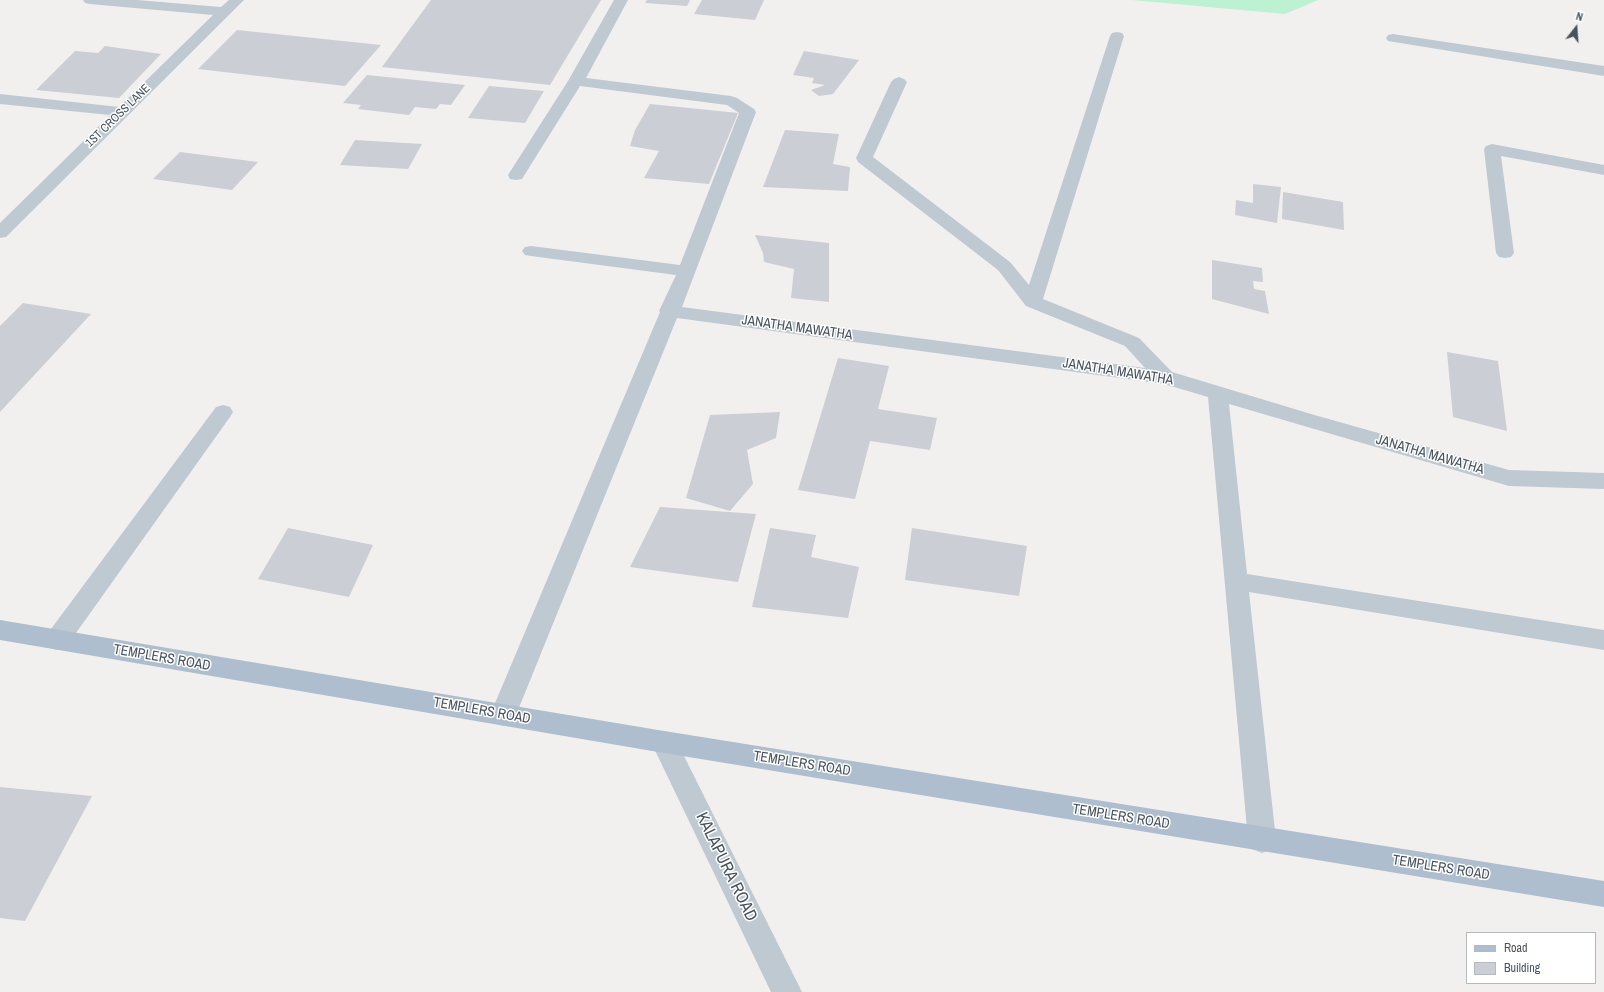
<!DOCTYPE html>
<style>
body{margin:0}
#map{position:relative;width:1604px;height:992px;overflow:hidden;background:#f2efef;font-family:"Archivo Narrow",sans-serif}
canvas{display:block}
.legend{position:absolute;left:1466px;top:932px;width:130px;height:52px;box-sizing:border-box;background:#fff;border:1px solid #b5babe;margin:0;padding:5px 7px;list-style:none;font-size:12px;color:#46525d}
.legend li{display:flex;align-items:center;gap:8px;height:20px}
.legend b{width:20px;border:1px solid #b5babe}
.north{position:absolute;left:1556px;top:8px;width:40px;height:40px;-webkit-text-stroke:3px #fff;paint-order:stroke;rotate:17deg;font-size:11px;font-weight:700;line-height:16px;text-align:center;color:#46525d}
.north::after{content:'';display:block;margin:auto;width:14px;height:18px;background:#46525d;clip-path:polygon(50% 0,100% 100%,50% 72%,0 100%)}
</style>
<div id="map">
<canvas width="1604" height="992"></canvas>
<ul class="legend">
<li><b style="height:5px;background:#aebecf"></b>Road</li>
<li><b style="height:11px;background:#cbced4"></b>Building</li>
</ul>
<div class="north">N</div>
</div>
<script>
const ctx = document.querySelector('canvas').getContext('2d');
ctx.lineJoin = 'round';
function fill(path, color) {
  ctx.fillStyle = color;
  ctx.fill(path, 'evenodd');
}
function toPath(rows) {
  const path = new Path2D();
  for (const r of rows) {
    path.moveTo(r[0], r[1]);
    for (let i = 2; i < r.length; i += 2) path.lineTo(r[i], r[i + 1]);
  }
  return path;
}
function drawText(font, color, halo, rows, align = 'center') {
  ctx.font = font + ' "Archivo Narrow",sans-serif';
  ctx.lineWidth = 3;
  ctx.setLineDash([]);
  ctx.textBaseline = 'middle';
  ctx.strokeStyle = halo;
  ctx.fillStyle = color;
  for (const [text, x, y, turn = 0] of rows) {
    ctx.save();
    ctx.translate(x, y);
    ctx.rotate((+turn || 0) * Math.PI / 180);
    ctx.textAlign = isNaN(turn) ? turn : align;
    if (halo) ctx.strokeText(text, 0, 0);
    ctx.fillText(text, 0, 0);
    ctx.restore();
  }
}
fill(toPath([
 [1132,0,1318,0,1285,14]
]), '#bcf1d2');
fill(toPath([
 [431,0,601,0,550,85,382,67],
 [647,0,690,0,687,6,645,3],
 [702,0,764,0,755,20,694,14],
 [237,30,381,45,345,86,198,69],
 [105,46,161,54,119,98,36,90,75,51,98,53],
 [804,51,835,56,859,60,833,94,819,96,811,90,825,85,812,83,814,78,793,75],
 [367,75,465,85,451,105,440,104,436,109,415,107,409,115,358,109,361,105,343,103],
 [489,86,544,91,525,123,468,118],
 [650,104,738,113,709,184,644,178,659,151,630,146,635,130],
 [785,130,839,134,833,164,850,167,848,191,763,187],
 [355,140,422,144,408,169,340,165],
 [180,152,258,162,232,190,153,179],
 [1253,184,1281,187,1277,223,1235,215,1236,200,1253,203],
 [1283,192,1343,202,1344,230,1282,219],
 [755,235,829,243,829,302,791,298,794,269,764,262,763,253],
 [1212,260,1262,268,1263,282,1253,281,1254,289,1265,291,1269,314,1212,299],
 [23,303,91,314,0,412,0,326],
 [1447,352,1498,361,1507,431,1453,417],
 [838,358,889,366,878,409,937,418,930,450,870,441,855,499,798,490],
 [780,412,776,438,747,450,753,484,730,511,686,498,710,415],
 [660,507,756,514,738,582,630,567],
 [288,528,373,545,349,597,258,579],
 [770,528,816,535,811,557,859,567,848,618,752,607],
 [912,528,1027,546,1019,596,905,580],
 [0,787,92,796,25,921,0,918]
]), '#cbced4');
fill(toPath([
 [83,0,137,0,221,7,229,0,244,0,6,237,0,238,0,223,110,115,0,104,0,94,119,107,213,15,90,4,85,3,83,0],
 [614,0,628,0,586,78,731,96,737,98,754,109,756,112,682,307,1145,368,1125,346,1026,306,998,270,858,162,856,158,891,82,894,79,899,77,904,79,907,82,873,157,1010,262,1029,285,1110,36,1112,33,1117,32,1122,33,1124,36,1043,299,1139,338,1172,372,1311,414,1509,470,1604,473,1604,489,1509,486,1229,404,1247,574,1604,630,1604,650,1249,592,1276,840,1272,849,1262,853,1252,849,1248,840,1208,397,1164,384,677,318,516,715,512,723,503,726,494,723,490,715,660,312,659,311,676,275,531,256,525,255,522,251,525,247,531,246,680,265,739,113,727,105,580,86,522,179,516,180,510,179,508,175,568,81,614,0],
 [1393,34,1604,66,1604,76,1388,41,1386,38,1388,35,1393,34],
 [1492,144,1604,165,1604,175,1501,156,1514,253,1511,257,1505,258,1499,257,1496,253,1484,149,1486,146,1492,144],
 [223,405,230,407,233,412,230,417,66,647,57,650,48,647,45,640,48,633,216,407,223,405],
 [664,731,673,734,802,992,771,992,651,742,655,734,664,731]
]), '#bfc9d2');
fill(toPath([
 [0,620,664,731,1604,881,1604,907,664,753,0,640,0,620]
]), '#aebecf');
drawText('12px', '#46525d', '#fff', [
 ["1ST CROSS LANE",118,116,-44]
]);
drawText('14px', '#46525d', '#fff', [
 ["JANATHA MAWATHA",797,328,8],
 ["JANATHA MAWATHA",1118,372,9],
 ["JANATHA MAWATHA",1430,455,16],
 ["TEMPLERS ROAD",162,658,10],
 ["TEMPLERS ROAD",482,711,10],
 ["TEMPLERS ROAD",802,764,9],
 ["TEMPLERS ROAD",1121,817,9],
 ["TEMPLERS ROAD",1441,868,9]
]);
drawText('17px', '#46525d', '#fff', [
 ["KALAPURA ROAD",726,867,64]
]);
</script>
